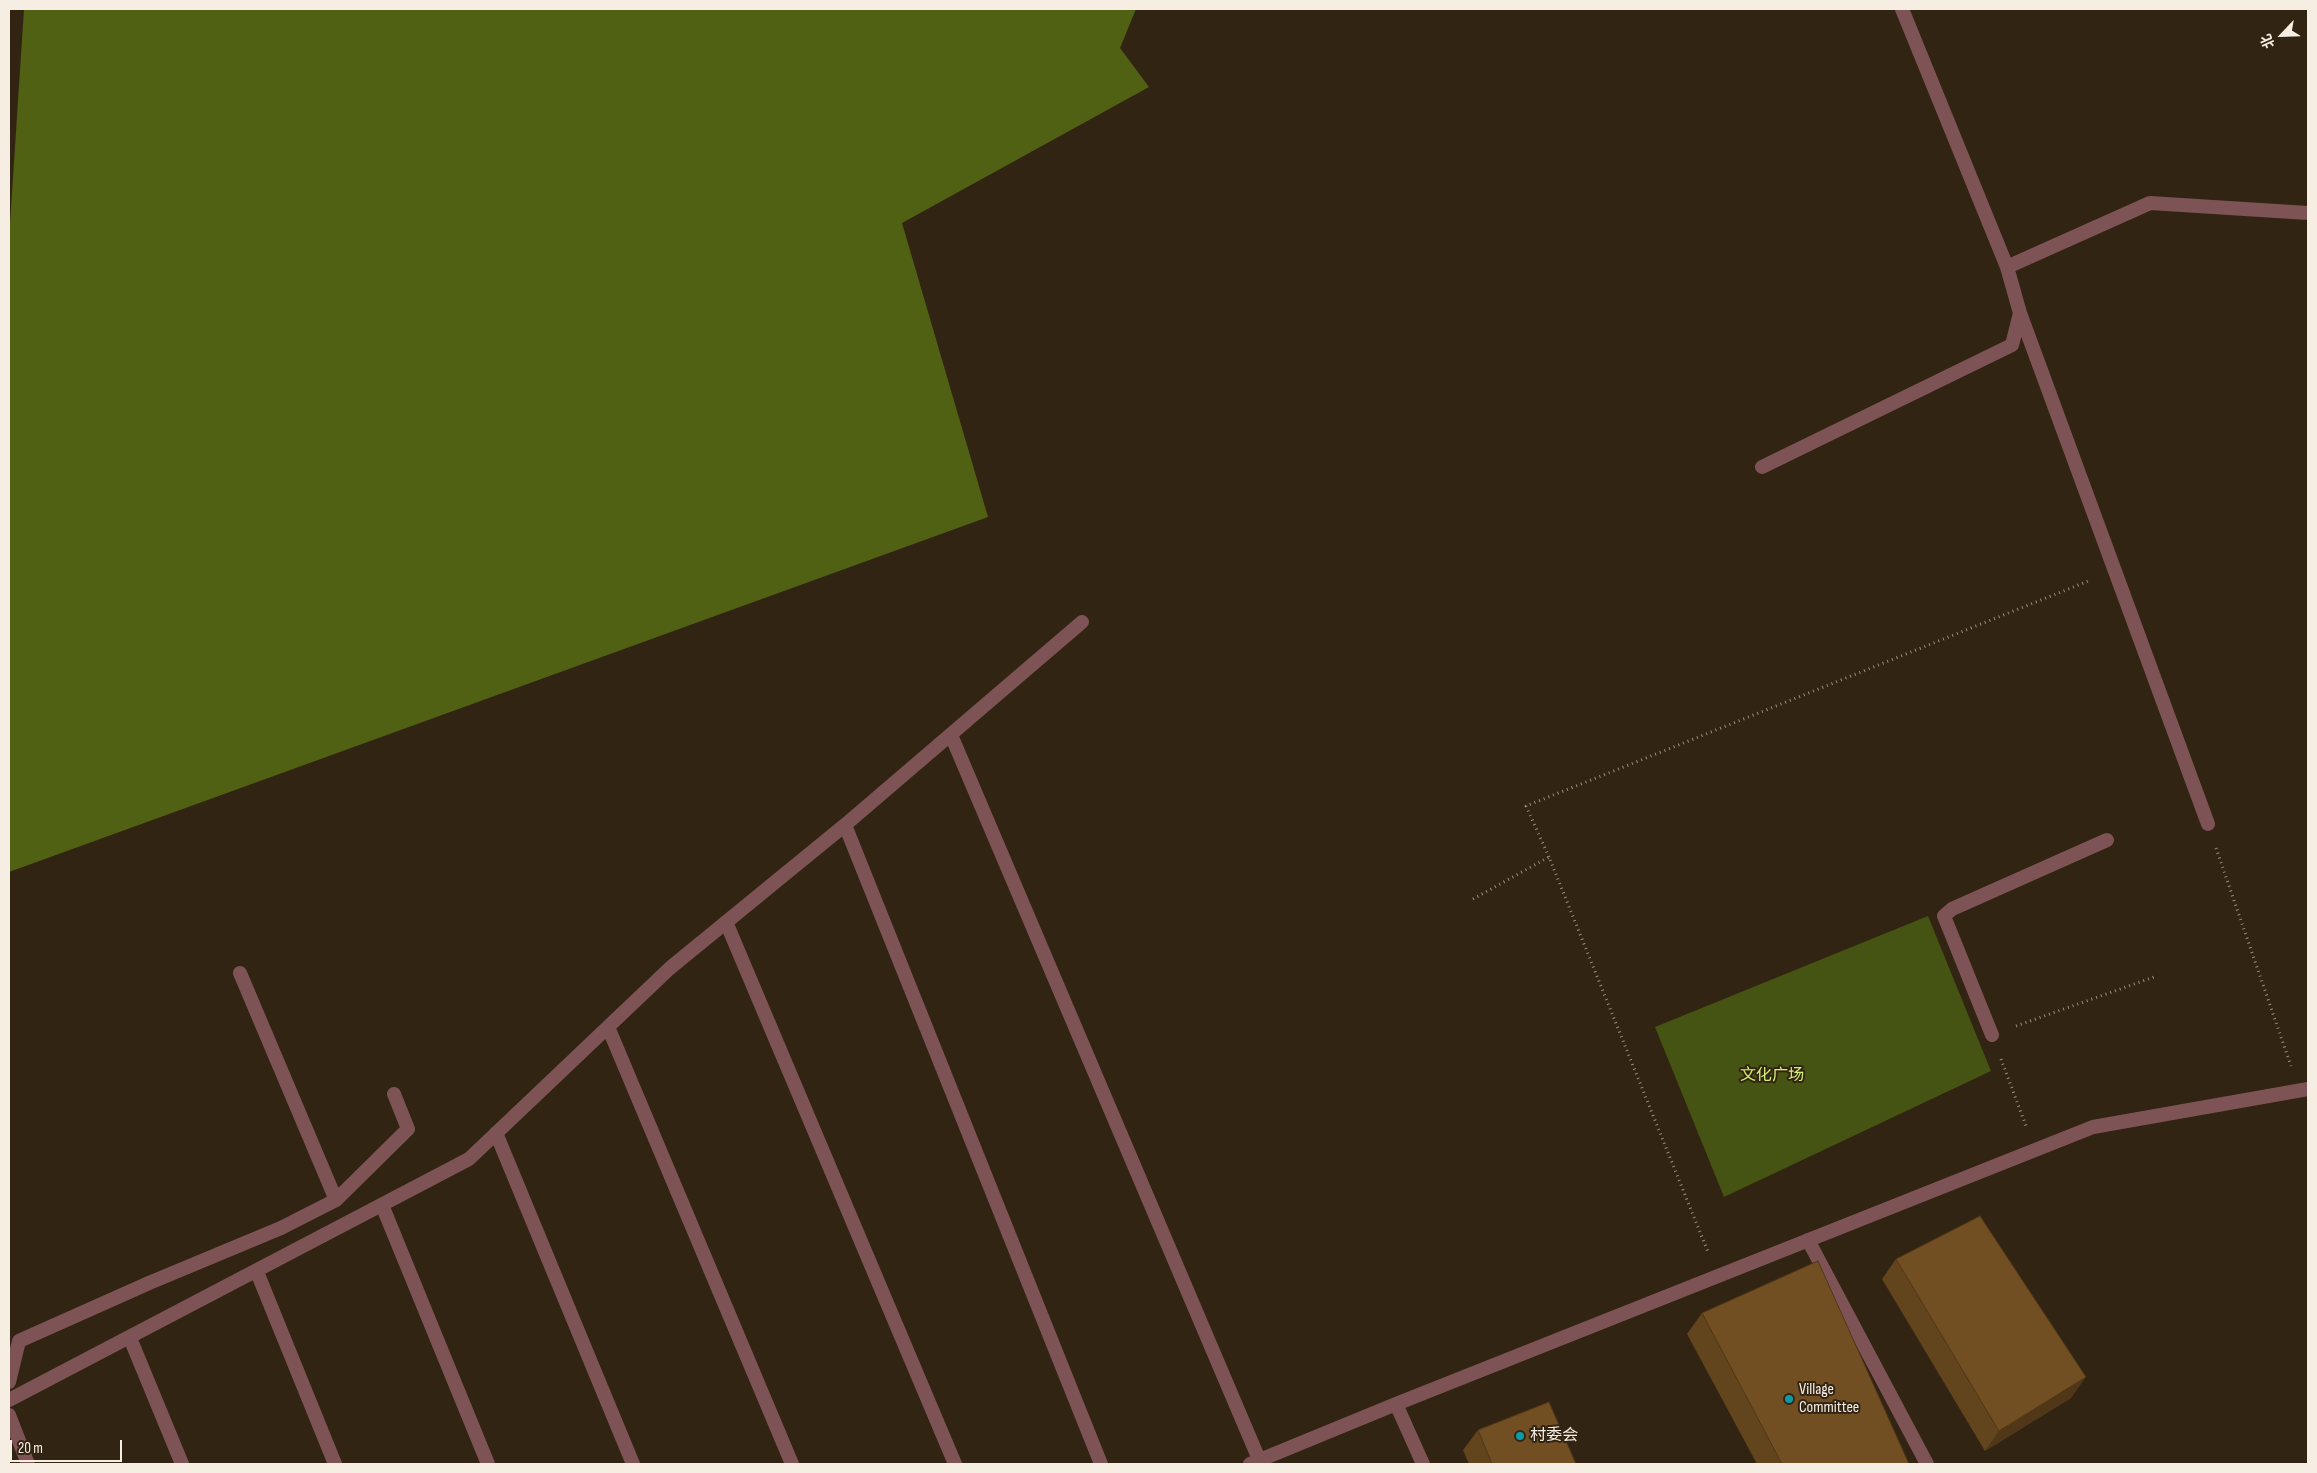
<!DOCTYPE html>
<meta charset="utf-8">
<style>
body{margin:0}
#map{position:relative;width:2317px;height:1473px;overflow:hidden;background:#322413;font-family:"Sofia Sans Condensed","Noto Sans SC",sans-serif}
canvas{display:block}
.frame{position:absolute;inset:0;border:10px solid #f7eee3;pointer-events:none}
.north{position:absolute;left:2257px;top:10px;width:50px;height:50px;-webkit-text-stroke:4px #322413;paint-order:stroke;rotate:246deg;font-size:14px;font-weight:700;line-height:20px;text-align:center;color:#f7eee3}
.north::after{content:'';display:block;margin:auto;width:18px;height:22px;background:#f7eee3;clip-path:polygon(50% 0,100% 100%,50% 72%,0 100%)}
.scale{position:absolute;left:10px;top:1440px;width:112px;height:22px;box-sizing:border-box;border:2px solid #f7eee3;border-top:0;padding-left:6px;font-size:15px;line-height:18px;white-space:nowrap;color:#f7eee3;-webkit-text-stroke:4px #322413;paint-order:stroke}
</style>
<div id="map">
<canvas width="2317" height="1473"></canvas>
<div class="frame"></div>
<div class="north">北</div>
<div class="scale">20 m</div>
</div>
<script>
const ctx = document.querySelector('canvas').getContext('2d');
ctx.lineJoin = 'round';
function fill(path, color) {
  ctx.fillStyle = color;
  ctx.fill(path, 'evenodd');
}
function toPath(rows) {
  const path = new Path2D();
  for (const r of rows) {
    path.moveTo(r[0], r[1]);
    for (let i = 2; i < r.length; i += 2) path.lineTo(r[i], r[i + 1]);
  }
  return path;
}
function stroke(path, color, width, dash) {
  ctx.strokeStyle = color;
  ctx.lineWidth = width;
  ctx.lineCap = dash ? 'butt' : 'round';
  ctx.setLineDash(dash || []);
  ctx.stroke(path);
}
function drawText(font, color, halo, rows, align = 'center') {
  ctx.font = font + ' "Sofia Sans Condensed","Noto Sans SC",sans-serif';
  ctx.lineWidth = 4;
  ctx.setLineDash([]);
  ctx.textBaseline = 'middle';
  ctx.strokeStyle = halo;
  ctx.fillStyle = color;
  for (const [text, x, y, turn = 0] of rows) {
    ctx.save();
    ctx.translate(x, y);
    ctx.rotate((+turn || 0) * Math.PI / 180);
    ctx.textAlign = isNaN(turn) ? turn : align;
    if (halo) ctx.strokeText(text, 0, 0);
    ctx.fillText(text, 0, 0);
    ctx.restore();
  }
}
fill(toPath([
 [1928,916,1991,1071,1724,1197,1655,1027]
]), '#455313');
fill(toPath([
 [24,9,1136,9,1120,48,1149,87,902,223,988,517,9,872,9,239]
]), '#516114');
stroke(toPath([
 [2216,848,2291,1066],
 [1549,857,1526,806,2091,580],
 [1473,899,1549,857,1708,1252],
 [2016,1026,2154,977],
 [2001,1059,2026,1126]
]), '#998e80', 3, [1, 4]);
stroke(toPath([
 [1902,9,2007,267],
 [2020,313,2208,824],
 [1762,467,2012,345,2020,313,2007,267,2150,203,2308,213],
 [951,735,1261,1464],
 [845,825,1101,1464],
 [726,922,955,1464],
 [240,973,336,1200],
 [608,1027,792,1464],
 [1992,1035,1944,916,1952,909,2107,840],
 [496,1133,633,1464],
 [382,1205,488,1464],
 [1808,1240,1927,1464],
 [257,1272,335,1464],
 [130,1338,182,1464],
 [9,1382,19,1341,149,1283,281,1228,336,1200,408,1129,394,1094],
 [9,1400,469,1159,670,968,845,825,1082,622],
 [1396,1404,1423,1464],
 [9,1415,28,1464],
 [1250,1464,1396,1404,2093,1127,2308,1089]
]), '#7e5355', 14);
fill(toPath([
 [1896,1259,2071,1398,1985,1451,1882,1279],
 [1702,1313,1909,1464,1757,1464,1687,1334],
 [1478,1430,1576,1464,1469,1464,1463,1450]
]), '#62441d');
fill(toPath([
 [2086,1377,2071,1398,1985,1451,1999,1431]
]), '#503718');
const building = toPath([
 [1980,1216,2086,1377,1999,1431,1896,1259,1980,1216],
 [1818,1261,1909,1464,1782,1464,1702,1313,1818,1261],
 [1549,1402,1576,1464,1492,1464,1478,1430,1549,1402]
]);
fill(building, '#724f22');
stroke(building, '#503718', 1);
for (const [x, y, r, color] of [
 [1789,1399,5,"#0f9aa8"],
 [1520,1436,5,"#0f9aa8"]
]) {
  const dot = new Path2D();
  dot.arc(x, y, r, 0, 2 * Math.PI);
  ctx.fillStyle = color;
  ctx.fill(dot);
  stroke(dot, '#322413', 2);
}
drawText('16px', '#d1f172', '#322413', [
 ["文化广场",1772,1076]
]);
drawText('16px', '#f7eee3', '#322413', [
 ["Village",1799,1390],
 ["Committee",1799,1408],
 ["村委会",1530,1436]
], 'left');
</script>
